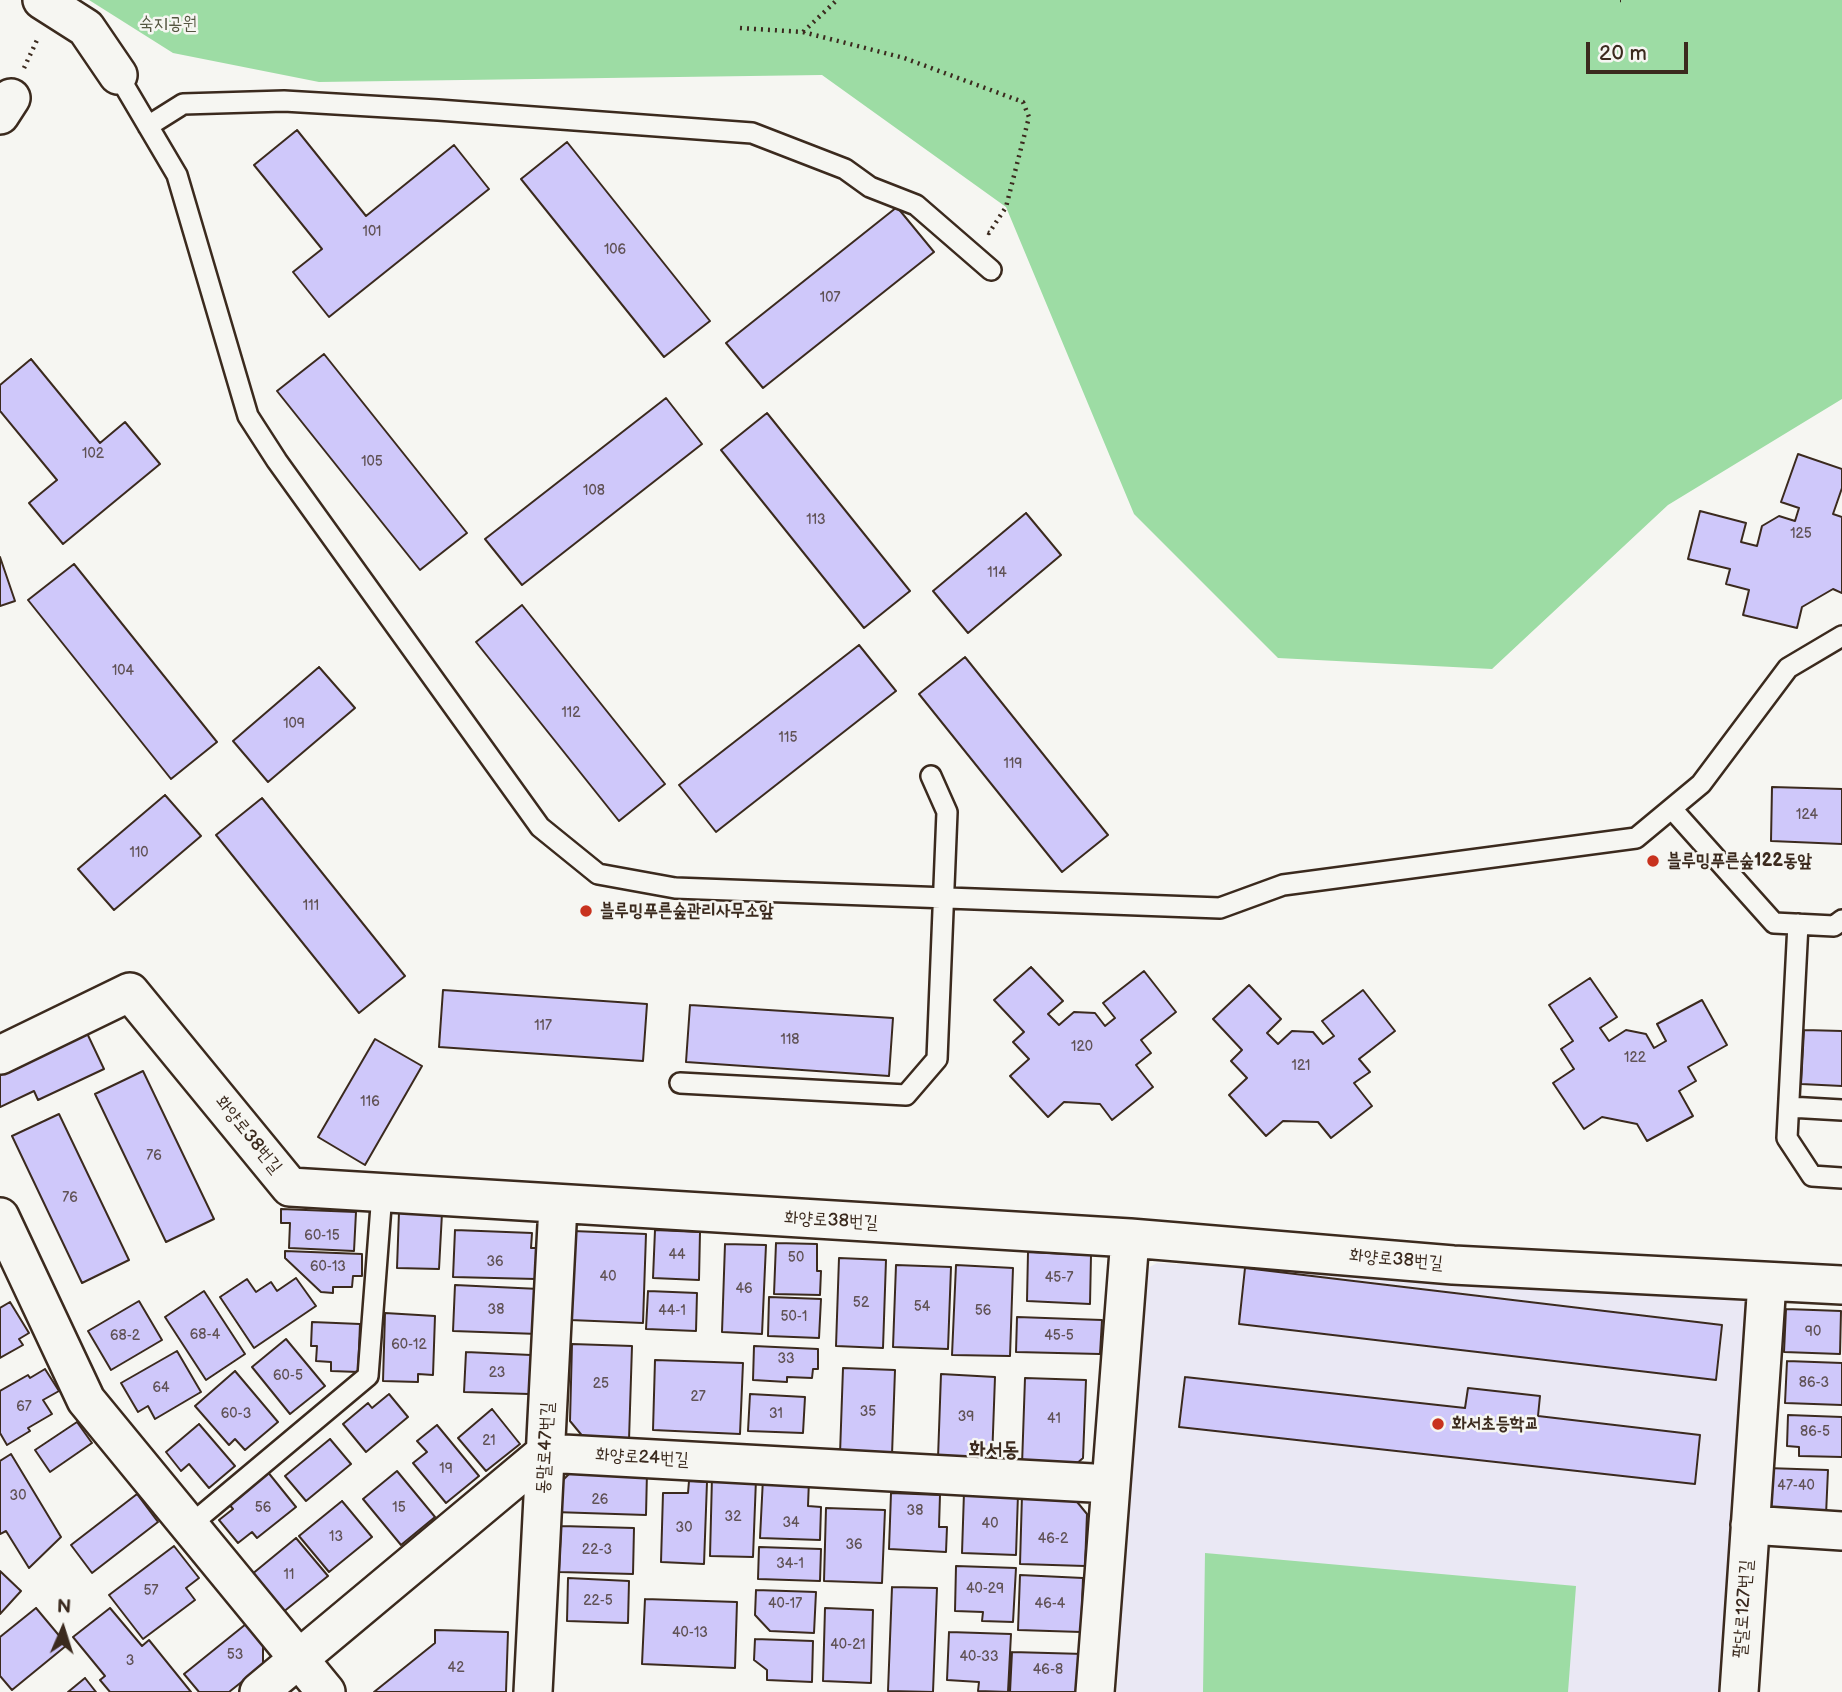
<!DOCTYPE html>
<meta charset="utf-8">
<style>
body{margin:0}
#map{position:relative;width:1842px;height:1692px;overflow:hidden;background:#f6f6f2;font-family:"Balsamiq Sans",sans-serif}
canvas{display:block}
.north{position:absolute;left:28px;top:1594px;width:70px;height:70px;-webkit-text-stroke:5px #f6f6f2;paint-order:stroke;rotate:3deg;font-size:19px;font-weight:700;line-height:28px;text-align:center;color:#3b2a1e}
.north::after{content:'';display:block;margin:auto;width:24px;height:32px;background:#3b2a1e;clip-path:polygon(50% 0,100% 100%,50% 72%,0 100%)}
.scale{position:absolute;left:1586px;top:42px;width:102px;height:32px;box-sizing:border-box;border:4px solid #3b2a1e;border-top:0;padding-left:9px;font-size:21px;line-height:24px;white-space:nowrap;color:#3b2a1e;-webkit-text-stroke:5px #f6f6f2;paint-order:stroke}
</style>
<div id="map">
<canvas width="1842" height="1692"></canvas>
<div class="north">N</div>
<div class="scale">20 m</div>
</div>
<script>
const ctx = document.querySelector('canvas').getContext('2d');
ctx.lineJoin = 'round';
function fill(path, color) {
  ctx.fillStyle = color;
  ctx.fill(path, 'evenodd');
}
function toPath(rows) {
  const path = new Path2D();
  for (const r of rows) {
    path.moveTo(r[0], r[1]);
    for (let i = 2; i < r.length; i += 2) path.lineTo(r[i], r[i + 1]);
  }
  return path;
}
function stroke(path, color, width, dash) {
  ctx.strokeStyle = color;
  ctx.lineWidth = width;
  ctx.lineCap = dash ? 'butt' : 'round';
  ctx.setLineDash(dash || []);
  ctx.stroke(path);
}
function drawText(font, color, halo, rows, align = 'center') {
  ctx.font = font + ' "Balsamiq Sans","Poor Story",sans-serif';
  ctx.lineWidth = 5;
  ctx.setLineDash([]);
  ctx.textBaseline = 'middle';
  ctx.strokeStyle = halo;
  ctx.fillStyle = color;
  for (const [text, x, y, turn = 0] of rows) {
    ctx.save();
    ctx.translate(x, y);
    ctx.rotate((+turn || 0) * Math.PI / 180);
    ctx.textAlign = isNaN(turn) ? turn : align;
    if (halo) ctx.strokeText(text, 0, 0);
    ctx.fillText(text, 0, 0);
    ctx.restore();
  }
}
fill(toPath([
 [1157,1263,1736,1289,1756,1302,1724,1692,1117,1692,1123,1547,1144,1270]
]), '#eae8f4');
fill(toPath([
 [89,0,1842,0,1842,399,1668,505,1492,669,1278,658,1134,514,1006,207,822,75,319,82,173,53],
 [1205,1553,1576,1586,1568,1692,1203,1692]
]), '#9ddca4');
const building = toPath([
 [297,130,366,216,454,145,489,189,329,317,293,272,322,249,254,165,297,130],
 [567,142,710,321,664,357,521,179,567,142],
 [897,207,934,252,763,388,726,343,897,207],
 [324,354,467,533,420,570,277,391,324,354],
 [31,359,100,443,125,422,160,464,63,544,29,503,57,480,0,411,0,385,31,359],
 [666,398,702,444,522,585,485,539,666,398],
 [767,413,910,591,864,628,721,450,767,413],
 [1798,454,1842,469,1842,488,1833,514,1842,517,1842,593,1833,589,1802,607,1797,628,1743,615,1749,590,1726,584,1730,569,1688,559,1700,511,1746,523,1741,542,1757,546,1762,526,1779,516,1795,521,1799,508,1781,502,1798,454],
 [1026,513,1061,555,968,633,933,591,1026,513],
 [0,557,15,601,0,606,0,557],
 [74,564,217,742,171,779,28,600,74,564],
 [522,605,665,784,619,821,476,642,522,605],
 [859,645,896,691,716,832,679,785,859,645],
 [965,657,1108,835,1062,872,919,694,965,657],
 [319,667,355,708,268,782,233,741,319,667],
 [1772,787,1842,789,1842,844,1771,841,1772,787],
 [165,795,201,836,114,910,78,869,165,795],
 [262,798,405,976,359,1013,216,835,262,798],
 [1031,967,1063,1001,1048,1014,1059,1025,1074,1012,1095,1013,1105,1026,1115,1018,1103,1003,1144,971,1176,1012,1141,1040,1151,1053,1136,1065,1153,1087,1112,1120,1100,1104,1064,1102,1048,1117,1010,1076,1029,1059,1013,1042,1024,1032,994,1000,1031,967],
 [1590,978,1617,1017,1600,1028,1609,1041,1626,1030,1646,1034,1654,1048,1666,1041,1657,1024,1702,1000,1727,1045,1688,1067,1696,1081,1679,1091,1693,1116,1647,1141,1637,1124,1602,1117,1584,1129,1553,1083,1574,1069,1561,1049,1573,1041,1549,1005,1590,978],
 [1249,985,1281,1019,1267,1033,1278,1044,1292,1031,1313,1032,1323,1044,1334,1036,1322,1021,1363,990,1395,1031,1359,1059,1370,1072,1354,1083,1372,1106,1331,1138,1318,1122,1283,1121,1266,1136,1229,1095,1247,1078,1231,1061,1242,1050,1213,1019,1249,985],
 [443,990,647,1004,643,1061,439,1047,443,990],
 [690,1005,893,1018,889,1076,686,1062,690,1005],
 [85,1029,104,1069,38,1100,34,1091,0,1107,0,1070,85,1029],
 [1804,1030,1842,1031,1842,1086,1801,1084,1804,1030],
 [375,1039,422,1066,365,1165,318,1137,375,1039],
 [143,1071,214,1219,166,1242,95,1094,143,1071],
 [59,1114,129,1260,82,1283,12,1136,59,1114],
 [281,1209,356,1212,354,1251,289,1248,290,1223,281,1223,281,1209],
 [399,1212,442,1213,439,1269,397,1268,399,1212],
 [455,1230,532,1233,531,1248,537,1248,536,1279,453,1277,455,1230],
 [655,1230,700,1232,699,1280,653,1278,655,1230],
 [573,1231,646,1234,643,1323,570,1320,573,1231],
 [776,1243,817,1244,817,1271,821,1271,820,1295,774,1294,776,1243],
 [725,1244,766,1245,762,1334,722,1332,725,1244],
 [285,1251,362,1254,362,1276,353,1276,352,1287,333,1287,333,1293,321,1292,285,1258,285,1251],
 [1028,1252,1091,1255,1090,1304,1027,1301,1028,1252],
 [839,1258,886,1260,883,1348,836,1346,839,1258],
 [896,1265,951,1267,948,1349,893,1347,896,1265],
 [956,1265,1013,1268,1010,1356,952,1355,956,1265],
 [1245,1268,1722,1325,1716,1380,1239,1324,1245,1268],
 [296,1278,316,1306,254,1348,220,1297,247,1279,256,1292,271,1282,277,1291,296,1278],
 [455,1285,539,1289,538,1334,453,1331,455,1285],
 [204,1291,245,1354,206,1380,165,1317,204,1291],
 [648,1291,697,1293,696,1331,646,1329,648,1291],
 [769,1297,821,1299,819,1338,768,1336,769,1297],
 [139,1301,162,1340,111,1370,88,1331,139,1301],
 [10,1302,29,1333,19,1339,23,1345,0,1358,0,1308,10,1302],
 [1786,1309,1841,1311,1840,1354,1784,1352,1786,1309],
 [385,1313,435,1316,433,1375,418,1374,418,1382,383,1381,385,1313],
 [1017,1317,1102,1320,1100,1354,1016,1352,1017,1317],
 [312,1322,360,1324,358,1372,331,1371,331,1362,316,1361,317,1346,311,1346,312,1322],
 [286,1339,325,1386,290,1414,252,1367,286,1339],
 [572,1344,632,1346,629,1440,584,1438,570,1421,572,1344],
 [754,1346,818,1349,818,1369,813,1369,812,1378,787,1377,787,1382,753,1380,754,1346],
 [177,1351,201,1392,155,1419,148,1406,138,1412,121,1383,177,1351],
 [466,1352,531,1355,529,1394,464,1392,466,1352],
 [655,1360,743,1363,740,1434,653,1430,655,1360],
 [1787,1361,1842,1363,1842,1405,1785,1403,1787,1361],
 [843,1368,895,1370,892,1455,840,1454,843,1368],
 [45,1369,59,1391,43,1400,52,1414,28,1428,30,1431,7,1445,0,1433,0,1391,28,1375,30,1378,45,1369],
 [235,1371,278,1422,245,1450,235,1439,229,1445,195,1406,235,1371],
 [941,1374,995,1377,992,1460,938,1458,941,1374],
 [1185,1377,1465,1408,1468,1388,1540,1396,1538,1416,1700,1435,1695,1484,1179,1427,1185,1377],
 [1025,1378,1086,1380,1083,1458,1073,1467,1022,1465,1025,1378],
 [389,1394,408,1417,366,1452,343,1424,368,1403,372,1408,389,1394],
 [750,1394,805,1397,803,1433,748,1431,750,1394],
 [492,1409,520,1444,486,1471,458,1438,492,1409],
 [1788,1415,1842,1417,1842,1457,1799,1456,1799,1447,1787,1446,1788,1415],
 [77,1422,92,1443,50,1472,35,1450,77,1422],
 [199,1424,235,1466,209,1488,189,1464,181,1471,166,1452,199,1424],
 [437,1425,479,1476,446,1503,413,1463,427,1452,417,1441,437,1425],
 [330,1439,351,1464,306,1501,285,1476,330,1439],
 [11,1454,61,1537,29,1568,6,1531,0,1534,0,1461,11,1454],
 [1766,1468,1828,1470,1826,1515,1776,1513,1765,1501,1766,1468],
 [573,1470,647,1472,646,1515,554,1512,554,1489,573,1470],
 [267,1471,296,1507,257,1538,252,1532,238,1543,219,1520,233,1509,228,1503,267,1471],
 [397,1471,435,1517,401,1545,363,1499,397,1471],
 [712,1477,756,1479,753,1557,710,1556,712,1477],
 [763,1478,809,1480,808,1506,821,1507,820,1540,760,1538,763,1478],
 [689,1481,707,1482,704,1564,661,1562,663,1493,688,1493,689,1481],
 [964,1492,1018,1494,1016,1555,962,1553,964,1492],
 [891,1493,940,1495,939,1527,947,1527,946,1552,889,1549,891,1493],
 [137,1494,158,1522,92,1573,71,1545,137,1494],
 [1022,1495,1073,1497,1087,1514,1085,1566,1020,1564,1022,1495],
 [342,1501,372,1537,329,1572,299,1536,342,1501],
 [826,1508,885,1510,882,1583,824,1581,826,1508],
 [561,1526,634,1528,633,1574,559,1572,561,1526],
 [296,1538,328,1576,282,1613,251,1575,296,1538],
 [174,1546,199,1578,186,1588,195,1600,143,1639,109,1595,174,1546],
 [759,1547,821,1549,820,1581,758,1579,759,1547],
 [956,1566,1016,1568,1013,1622,982,1621,983,1612,955,1611,956,1566],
 [0,1571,21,1591,0,1614,0,1571],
 [1020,1575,1083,1578,1081,1632,1018,1630,1020,1575],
 [568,1578,629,1581,628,1623,567,1621,568,1578],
 [892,1587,937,1588,933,1692,888,1691,892,1587],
 [756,1590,816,1592,814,1633,770,1631,755,1615,756,1590],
 [645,1599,737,1602,735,1668,642,1664,645,1599],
 [36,1608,67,1645,12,1690,0,1676,0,1637,36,1608],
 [110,1608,142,1646,149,1640,191,1692,110,1692,100,1680,105,1676,73,1637,110,1608],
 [825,1608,873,1610,871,1683,823,1681,825,1608],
 [246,1624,263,1645,263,1665,229,1692,199,1692,184,1674,246,1624],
 [435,1630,508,1632,506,1692,374,1692,435,1643,435,1630],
 [949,1632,1011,1634,1008,1692,978,1691,979,1682,947,1680,949,1632],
 [755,1639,813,1641,812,1682,767,1680,767,1670,754,1660,755,1639],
 [1012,1652,1084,1654,1084,1685,1076,1692,1010,1692,1012,1652],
 [85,1678,96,1692,68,1692,85,1678]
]);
fill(building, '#cfc8fa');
stroke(building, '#3b2a1e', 2);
const lane = toPath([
 [118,75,177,175,248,416,277,461,540,827,598,874,675,888,1220,908,1283,885,1636,838,1701,784,1788,668,1842,636],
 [148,126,183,104,284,101,438,110,752,133,845,169,870,187,916,205,991,270],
 [1672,809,1774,923,1834,926,1842,920],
 [1798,924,1787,1138,1812,1176,1842,1178],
 [680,1083,906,1095,937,1059,947,812,931,776],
 [1789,1107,1842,1110],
 [189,1526,368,1376,382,1193]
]);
const street = toPath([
 [42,0,86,28,118,75],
 [0,115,11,98],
 [0,1055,130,992,290,1187,1130,1238,1453,1265,1842,1285],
 [0,1217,86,1400,326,1692],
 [1750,1525,1842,1531],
 [259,1692,545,1453,1111,1484],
 [533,1692,558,1205],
 [1095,1692,1130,1238],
 [1739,1692,1767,1282]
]);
stroke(lane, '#3b2a1e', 24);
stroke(street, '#3b2a1e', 42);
stroke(toPath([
 [1620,0,1621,0],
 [740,28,803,32,904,58,1023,102,1029,117,1006,207,989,233,987,232],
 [803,32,837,0],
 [24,68,38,38]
]), '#3b2a1e', 4.5, [2, 5]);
stroke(lane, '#f6f6f2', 19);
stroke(street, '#f6f6f2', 37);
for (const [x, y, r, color] of [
 [1653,861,7,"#c8321e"],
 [586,911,7,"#c8321e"],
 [1438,1424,7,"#c8321e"]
]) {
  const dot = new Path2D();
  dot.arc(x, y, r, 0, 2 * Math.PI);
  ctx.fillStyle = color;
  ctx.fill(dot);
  stroke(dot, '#f6f6f2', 2.5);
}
drawText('14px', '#605255', null, [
 ["101",372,232],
 ["106",615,250],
 ["107",830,298],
 ["102",93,454],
 ["105",372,462],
 ["108",594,491],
 ["113",816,520],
 ["125",1801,534],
 ["114",997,573],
 ["104",123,671],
 ["112",571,713],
 ["109",294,724],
 ["115",788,738],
 ["119",1013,764],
 ["124",1807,815],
 ["110",139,853],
 ["111",311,906],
 ["117",543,1026],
 ["118",790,1040],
 ["120",1082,1047],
 ["122",1635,1058],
 ["121",1301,1066],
 ["116",370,1102],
 ["76",154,1156],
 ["76",70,1198],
 ["60-15",322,1236],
 ["44",677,1255],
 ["50",796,1258],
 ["36",495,1262],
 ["60-13",328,1267],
 ["40",608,1277],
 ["45-7",1059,1278],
 ["46",744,1289],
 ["52",861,1303],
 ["54",922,1307],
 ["38",496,1310],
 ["44-1",672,1311],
 ["56",983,1311],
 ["50-1",794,1317],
 ["90",1813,1332],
 ["68-4",205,1335],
 ["68-2",125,1336],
 ["45-5",1059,1336],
 ["60-12",409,1345],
 ["33",786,1359],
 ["23",497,1373],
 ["60-5",288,1376],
 ["86-3",1814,1383],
 ["25",601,1384],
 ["64",161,1388],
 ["27",698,1397],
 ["67",24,1407],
 ["35",868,1412],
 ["60-3",236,1414],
 ["31",776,1414],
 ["39",966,1417],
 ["41",1054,1419],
 ["86-5",1815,1432],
 ["21",489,1441],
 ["19",446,1469],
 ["47-40",1796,1486],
 ["30",18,1496],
 ["26",600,1500],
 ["56",263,1508],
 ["15",399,1508],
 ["38",915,1511],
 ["32",733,1517],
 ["34",791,1523],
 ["40",990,1524],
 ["30",684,1528],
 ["13",336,1537],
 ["46-2",1053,1539],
 ["36",854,1545],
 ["22-3",597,1550],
 ["34-1",790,1564],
 ["11",289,1575],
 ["40-29",985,1589],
 ["57",151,1591],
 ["22-5",598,1601],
 ["40-17",785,1604],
 ["46-4",1050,1604],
 ["40-13",690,1633],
 ["40-21",848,1645],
 ["53",235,1655],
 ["40-33",979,1657],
 ["3",130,1661],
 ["42",456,1668],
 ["46-8",1048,1670]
]);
drawText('18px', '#545640', '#f6f6f2', [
 ["숙지공원",168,24]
]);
drawText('bold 18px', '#3b2a1e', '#f6f6f2', [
 ["블루밍푸른숲122동앞",1667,861],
 ["블루밍푸른숲관리사무소앞",600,911],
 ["화서초등학교",1452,1424]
], 'left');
drawText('18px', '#3b2a1e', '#f6f6f2', [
 ["화양로38번길",248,1135,51],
 ["화양로38번길",831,1221,3],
 ["화양로38번길",1396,1260,5],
 ["동말로47번길",546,1448,-87],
 ["화양로24번길",642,1458,3],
 ["팔달로127번길",1744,1609,-86]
]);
drawText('bold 21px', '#3b2a1e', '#f6f6f2', [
 ["화서동",994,1451]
]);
</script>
